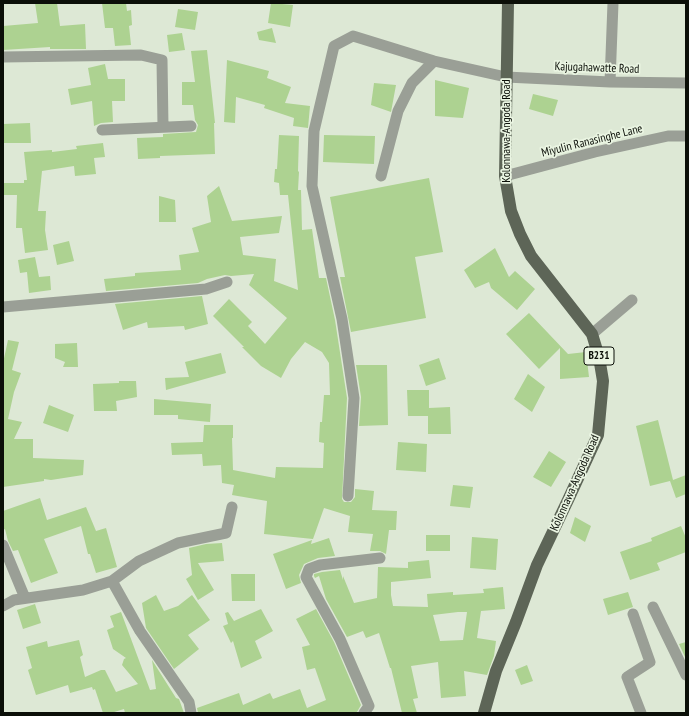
<!DOCTYPE html>
<style>
body{margin:0}
#map{position:relative;width:689px;height:716px;overflow:hidden;background:#dde8d5;font-family:"PT Sans Narrow",sans-serif}
canvas{display:block}
.frame{position:absolute;inset:0;border:4px solid #0b0f08;pointer-events:none}
</style>
<div id="map">
<canvas width="689" height="716"></canvas>
<div class="frame"></div>
</div>
<script>
const ctx = document.querySelector('canvas').getContext('2d');
ctx.lineJoin = 'round';
function fill(path, color) {
  ctx.fillStyle = color;
  ctx.fill(path, 'evenodd');
}
function toPath(rows) {
  const path = new Path2D();
  for (const r of rows) {
    path.moveTo(r[0], r[1]);
    for (let i = 2; i < r.length; i += 2) path.lineTo(r[i], r[i + 1]);
  }
  return path;
}
function stroke(path, color, width, dash) {
  ctx.strokeStyle = color;
  ctx.lineWidth = width;
  ctx.lineCap = dash ? 'butt' : 'round';
  ctx.setLineDash(dash || []);
  ctx.stroke(path);
}
function drawText(font, color, halo, rows, align = 'center') {
  ctx.font = font + ' "PT Sans Narrow",sans-serif';
  ctx.lineWidth = 3.5;
  ctx.setLineDash([]);
  ctx.textBaseline = 'middle';
  ctx.strokeStyle = halo;
  ctx.fillStyle = color;
  for (const [text, x, y, turn = 0] of rows) {
    ctx.save();
    ctx.translate(x, y);
    ctx.rotate((+turn || 0) * Math.PI / 180);
    ctx.textAlign = isNaN(turn) ? turn : align;
    if (halo) ctx.strokeText(text, 0, 0);
    ctx.fillText(text, 0, 0);
    ctx.restore();
  }
}
fill(toPath([
 [35,3,57,3,60,26,85,24,86,49,50,49,50,47,3,50,3,26,38,23],
 [102,3,126,3,127,11,131,10,132,25,129,26,131,45,115,46,113,28,105,28],
 [271,3,293,5,290,27,268,23],
 [178,9,198,12,195,30,175,27],
 [272,28,276,43,259,40,257,32],
 [182,33,185,50,169,52,167,35],
 [207,50,215,123,214,123,215,154,160,156,160,158,138,159,137,138,163,137,163,134,196,132,198,125,195,120,193,105,182,105,182,82,195,82,191,51],
 [227,60,269,71,267,78,291,87,285,103,310,106,308,128,293,126,294,118,264,108,265,105,236,97,235,123,224,122],
 [105,64,108,79,125,79,125,101,112,101,113,122,101,123,94,126,92,101,71,105,68,89,91,85,88,68],
 [435,80,469,88,463,118,435,116],
 [374,83,396,85,391,112,371,105],
 [533,94,558,100,553,116,529,109],
 [30,123,31,143,3,143,3,124],
 [279,135,299,136,298,171,299,172,298,190,301,190,302,230,312,229,319,278,326,278,335,320,347,398,342,499,344,502,351,502,355,497,355,489,374,491,372,510,397,511,396,530,389,530,386,554,380,551,370,551,373,534,348,532,350,516,324,508,313,539,264,534,267,501,232,495,234,485,222,483,221,465,203,466,202,454,172,455,171,443,203,442,204,425,233,425,233,438,232,438,233,470,275,478,276,467,323,468,324,443,319,442,320,422,322,422,324,395,330,395,329,363,322,352,305,342,291,359,281,378,261,366,242,347,244,347,213,316,229,299,252,322,248,326,265,344,287,318,249,285,254,274,231,276,225,275,207,279,198,283,106,291,104,279,135,276,135,273,181,270,179,255,199,252,192,228,211,222,207,196,219,186,232,221,282,216,279,233,240,237,243,255,276,259,274,281,298,290,288,195,280,195,279,183,274,182,275,169,277,169],
 [324,135,375,136,374,164,323,162],
 [103,143,105,157,94,158,96,174,75,176,74,166,42,171,38,211,46,211,45,230,48,250,25,253,22,228,16,228,17,195,3,195,3,183,24,183,24,180,27,180,24,152,52,150,52,152,77,149,76,146],
 [429,178,443,252,415,257,426,318,351,332,340,277,345,277,330,197],
 [159,196,175,200,176,222,159,222],
 [69,241,74,261,57,265,53,245],
 [495,248,509,277,515,271,535,289,517,310,491,288,489,282,475,288,464,270],
 [35,257,39,277,50,276,51,290,29,293,27,272,20,273,18,260],
 [202,296,208,324,185,330,184,326,148,328,147,322,123,330,115,304],
 [529,313,568,354,586,352,589,377,560,379,560,348,539,369,506,334],
 [8,340,19,342,12,370,21,373,14,392,8,419,22,422,14,439,33,439,33,458,84,460,83,475,51,480,44,479,44,481,3,487,3,363],
 [77,343,78,367,63,367,65,362,55,358,55,344],
 [221,353,226,373,166,390,165,378,189,377,185,362],
 [439,358,446,379,426,386,419,365],
 [356,365,387,365,388,425,359,426,361,397],
 [528,374,545,387,532,412,514,399],
 [119,381,136,381,137,397,116,401,117,411,94,411,93,384,119,383],
 [407,390,429,390,429,408,450,407,451,434,428,434,428,416,408,416],
 [154,399,211,404,210,422,178,419,178,415,154,415],
 [49,405,74,415,68,432,43,423],
 [658,420,673,480,686,475,686,494,676,498,670,481,650,486,636,426],
 [398,442,427,444,426,472,396,470],
 [549,451,566,462,551,487,533,477],
 [453,485,473,487,470,508,450,506],
 [40,498,47,520,86,507,96,531,106,528,117,567,96,573,90,554,88,554,81,526,44,539,58,573,31,583,18,550,13,551,8,541,5,529,3,530,3,511],
 [575,517,591,526,585,542,570,533],
 [681,526,686,538,686,552,657,563,660,570,630,580,620,552,652,541,651,538],
 [426,535,450,535,450,551,426,551],
 [472,537,498,539,496,570,470,568],
 [329,538,335,556,318,558,304,564,299,575,301,583,286,589,273,554,312,540,311,544],
 [222,543,224,561,198,563,214,590,198,600,186,579,192,575,189,548,206,544],
 [429,560,431,578,391,582,391,595,393,606,428,607,427,594,453,592,453,595,484,593,483,589,503,587,505,609,481,611,477,638,496,641,494,656,487,675,464,671,466,696,441,698,438,662,411,666,418,698,413,699,417,713,402,713,391,668,390,668,379,633,366,638,363,631,347,637,326,599,319,576,315,578,314,576,314,574,322,572,340,570,343,580,343,576,354,603,377,598,378,567,408,568,408,562],
 [458,612,467,612,463,640,440,641,433,615],
 [231,574,255,574,255,601,232,601],
 [628,592,633,607,608,615,603,599],
 [156,595,164,611,178,606,192,595,210,620,188,635,199,649,174,669,146,628,142,603],
 [35,604,41,623,23,629,17,610],
 [261,609,273,631,255,641,262,658,241,668,233,641,231,643,223,626,228,624,225,613,228,612,234,621],
 [316,609,334,642,361,705,357,712,198,713,197,708,239,693,243,705,270,693,273,699,300,689,307,708,326,700,315,668,307,670,302,647,310,645,296,619],
 [121,612,150,690,156,689,152,660,176,698,179,699,184,713,125,713,124,709,111,713,103,713,95,689,93,690,92,687,70,693,68,685,36,695,28,670,32,668,26,647,47,641,48,647,79,640,83,655,80,657,85,677,101,670,105,670,116,692,138,684,122,665,124,659,126,658,113,649,107,630,114,627,110,616],
 [686,642,686,659,679,644],
 [527,665,533,681,521,685,515,670]
]), '#add291');
stroke(toPath([
 [3,57,141,55,162,60,163,127],
 [610,82,613,3],
 [102,130,191,126],
 [381,176,398,111,412,83,434,61],
 [505,176,595,152,668,136,686,136],
 [3,307,206,289,227,282],
 [592,334,632,300],
 [348,496,354,398,342,319,312,186,314,131,334,46,353,36,434,61,506,77,610,82,686,83],
 [3,545,25,598],
 [112,581,140,631,189,702,191,713],
 [3,606,14,600,83,590,112,581,139,561,178,543,226,533,232,507],
 [653,607,686,675],
 [633,614,650,662,627,677,641,713],
 [364,713,369,706,340,639,306,577,309,569,320,565,380,558]
]), '#9a9f96', 11);
stroke(toPath([
 [484,713,496,671,516,622,537,565,568,500,598,435,603,381,599,357,592,334,531,256,520,234,511,211,505,176,508,3]
]), '#5d6557', 12);
for (const [x, y, w] of [
 [599,356,30]
]) {
  const box = new Path2D();
  box.roundRect(x - w / 2, y - 9, w, 18, 3);
  ctx.fillStyle = '#eaf5e2';
  ctx.fill(box);
  stroke(box, '#0b0f08', 1);
}
drawText('bold 11px', '#0b0f08', null, [
 ["B231",599,356]
]);
drawText('12px', '#0b0f08', '#eaf5e2', [
 ["Kajugahawatte Road",597,68,2],
 ["Kolonnawa-Angoda Road",507,131,-90],
 ["Miyulin Ranasinghe Lane",592,141,-14],
 ["Kolonnawa-Angoda Road",575,483,-66]
]);
</script>
